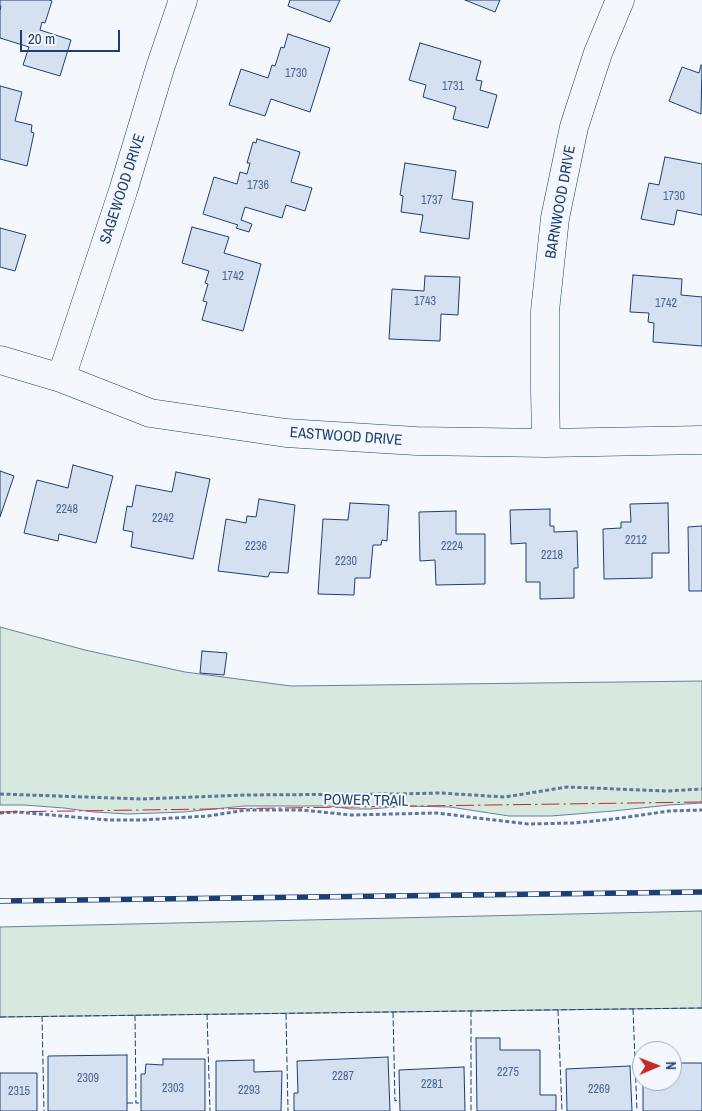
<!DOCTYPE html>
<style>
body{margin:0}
#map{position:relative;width:702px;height:1111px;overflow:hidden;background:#f4f7fb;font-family:"Archivo Narrow",sans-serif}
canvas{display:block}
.north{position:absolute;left:632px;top:1041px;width:50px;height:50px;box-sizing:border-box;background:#f4f7fb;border:1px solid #9eadc5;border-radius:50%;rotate:89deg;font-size:14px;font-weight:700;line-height:20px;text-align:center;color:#1d3f73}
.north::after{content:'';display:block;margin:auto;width:18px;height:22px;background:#c62828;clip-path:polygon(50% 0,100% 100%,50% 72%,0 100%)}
.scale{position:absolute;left:20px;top:30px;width:100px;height:22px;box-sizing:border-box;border:2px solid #1d3f73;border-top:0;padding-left:6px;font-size:15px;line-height:18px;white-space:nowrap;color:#1d3f73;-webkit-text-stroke:4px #f4f7fb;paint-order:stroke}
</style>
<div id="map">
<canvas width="702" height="1111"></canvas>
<div class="north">N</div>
<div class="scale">20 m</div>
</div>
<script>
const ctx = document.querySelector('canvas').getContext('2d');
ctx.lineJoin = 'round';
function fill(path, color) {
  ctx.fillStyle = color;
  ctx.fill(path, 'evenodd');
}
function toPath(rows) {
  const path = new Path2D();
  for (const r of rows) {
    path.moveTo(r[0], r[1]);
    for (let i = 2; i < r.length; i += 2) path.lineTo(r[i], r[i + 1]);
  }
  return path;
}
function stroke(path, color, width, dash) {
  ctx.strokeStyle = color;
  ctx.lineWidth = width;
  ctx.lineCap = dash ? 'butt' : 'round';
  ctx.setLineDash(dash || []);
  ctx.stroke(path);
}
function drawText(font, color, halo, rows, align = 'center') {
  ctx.font = font + ' "Archivo Narrow",sans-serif';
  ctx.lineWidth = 4;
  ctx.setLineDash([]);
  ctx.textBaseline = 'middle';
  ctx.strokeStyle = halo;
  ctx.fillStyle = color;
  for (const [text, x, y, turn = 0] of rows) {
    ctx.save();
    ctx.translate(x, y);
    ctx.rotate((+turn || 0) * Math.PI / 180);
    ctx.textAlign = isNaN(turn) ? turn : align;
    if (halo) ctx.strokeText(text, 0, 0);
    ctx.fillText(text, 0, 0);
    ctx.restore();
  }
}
const green = toPath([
 [0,627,85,650,185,672,291,686,702,681,702,803,669,805,613,811,551,816,509,816,450,807,407,806,370,809,351,809,330,806,244,806,184,812,128,814,94,812,64,808,24,805,0,805,0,627],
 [702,911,702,1008,0,1017,0,927,702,911]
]);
fill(green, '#d7e8df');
stroke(green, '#687fa3', 1);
const building = toPath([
 [0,0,49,0,52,1,45,23,42,22,40,30,71,40,60,76,23,65,29,47,0,38,0,11,1,6,0,6,0,0],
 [290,0,340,0,330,22,288,6,290,0],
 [465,0,500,0,495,12,465,0],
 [288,34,330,48,310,112,271,99,265,116,229,105,241,69,268,78,272,65,275,66,281,47,284,48,288,34],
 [420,43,481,61,476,80,482,81,480,90,497,95,488,128,453,119,456,107,423,97,426,85,409,80,420,43],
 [701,65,702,66,701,114,669,101,682,67,699,73,701,65],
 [0,86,22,92,15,121,32,125,31,132,34,133,27,166,0,159,0,86],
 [257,139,300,152,291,182,312,188,305,211,286,205,282,218,245,207,241,220,252,224,249,232,236,228,238,225,203,214,214,177,237,184,240,172,247,174,250,163,247,163,253,142,256,143,257,139],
 [665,157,702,164,702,215,677,210,674,225,641,219,649,183,659,185,665,157],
 [405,163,456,171,452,199,473,202,469,239,420,232,423,215,401,212,403,196,400,195,405,163],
 [192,227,229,237,224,253,261,264,243,331,202,320,207,302,203,301,208,284,205,283,209,271,182,263,192,227],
 [0,228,26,235,15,271,0,267,0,228],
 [633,275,682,279,681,295,702,297,702,346,653,342,654,323,648,322,649,313,630,312,633,275],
 [425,276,460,277,458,315,441,314,440,341,389,339,392,289,424,291,425,276],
 [73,465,113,476,96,543,59,534,58,541,24,533,37,480,68,488,73,465],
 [0,471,14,476,0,517,0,471],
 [176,472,210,479,193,559,131,547,133,532,123,530,127,506,132,507,136,485,172,492,176,472],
 [259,499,295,505,288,573,270,572,268,577,218,571,226,519,246,523,247,516,256,517,259,499],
 [350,503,389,505,387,541,382,540,381,545,373,545,370,578,355,578,354,595,318,594,323,519,348,520,350,503],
 [668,503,669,553,652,553,652,578,604,579,603,529,621,528,621,522,631,522,630,504,668,503],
 [550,509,550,526,554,526,554,532,577,531,578,568,574,568,574,598,540,599,540,582,526,582,526,543,511,544,510,510,550,509],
 [456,511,456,534,485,534,485,584,436,585,435,560,420,561,419,512,456,511],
 [702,526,702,591,689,591,688,527,702,526],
 [202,651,227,653,224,675,200,673,202,651],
 [476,1038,500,1038,500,1050,540,1050,540,1095,556,1095,556,1111,477,1111,476,1038],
 [127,1055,127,1111,48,1111,48,1056,127,1055],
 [388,1057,390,1111,294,1111,294,1093,298,1093,297,1061,388,1057],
 [163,1059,205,1059,205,1111,141,1111,141,1074,145,1074,146,1064,163,1065,163,1059],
 [254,1060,254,1072,282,1071,281,1111,216,1111,216,1061,254,1060],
 [672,1063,702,1063,702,1111,643,1111,643,1081,672,1081,672,1063],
 [630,1066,632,1111,567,1111,566,1069,630,1066],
 [464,1067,465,1111,400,1111,399,1070,464,1067],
 [0,1073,37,1073,37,1111,0,1111,0,1073]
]);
fill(building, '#d5e0f0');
stroke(building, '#1d3f73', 1);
const street = toPath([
 [0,360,61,378,150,413,286,433,416,441,546,443,702,440],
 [61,378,123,191,160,68,183,0],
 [546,443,545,389,545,311,555,218,574,127,598,53,620,0]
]);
stroke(street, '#1d3f73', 29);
stroke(toPath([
 [0,794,142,799,244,795,397,794,440,793,505,797,567,787,667,791,702,789],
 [0,813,17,812,108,820,141,820,208,816,246,810,302,810,351,815,436,813,528,824,573,823,614,819,669,811,702,810]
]), '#5e769c', 3, [4, 2.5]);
stroke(street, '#f4f7fb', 28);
const rail = toPath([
 [0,901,702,892]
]);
stroke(rail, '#1d3f73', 5.5);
stroke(rail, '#f4f7fb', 4, [11]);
stroke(toPath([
 [633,1009,637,1111],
 [558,1010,562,1111],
 [471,1011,471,1111],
 [393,1012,395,1101,399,1100],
 [207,1014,210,1111],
 [286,1014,288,1111],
 [135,1015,136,1103],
 [42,1016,44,1111],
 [0,1017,702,1008],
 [127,1103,139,1103]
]), '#1d3f73', 1, [6, 2.5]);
stroke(toPath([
 [0,812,702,802]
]), '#c62828', 1, [18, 4, 2.5, 4]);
drawText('12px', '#4b6792', null, [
 ["1730",296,74],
 ["1731",453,87],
 ["1736",258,186],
 ["1730",674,197],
 ["1737",432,201],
 ["1742",233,277],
 ["1743",425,302],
 ["1742",666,304],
 ["2248",67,510],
 ["2242",163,519],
 ["2212",636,541],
 ["2236",256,547],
 ["2224",452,547],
 ["2218",552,556],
 ["2230",346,562],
 ["2275",508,1073],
 ["2287",343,1077],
 ["2309",88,1079],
 ["2281",432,1085],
 ["2303",173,1089],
 ["2269",599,1090],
 ["2293",249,1091],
 ["2315",19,1092]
]);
drawText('15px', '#1d3f73', '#f4f7fb', [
 ["SAGEWOOD DRIVE",123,189,-72],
 ["BARNWOOD DRIVE",561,202,-80],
 ["EASTWOOD DRIVE",346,437,4],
 ["POWER TRAIL",366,801,1]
]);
</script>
